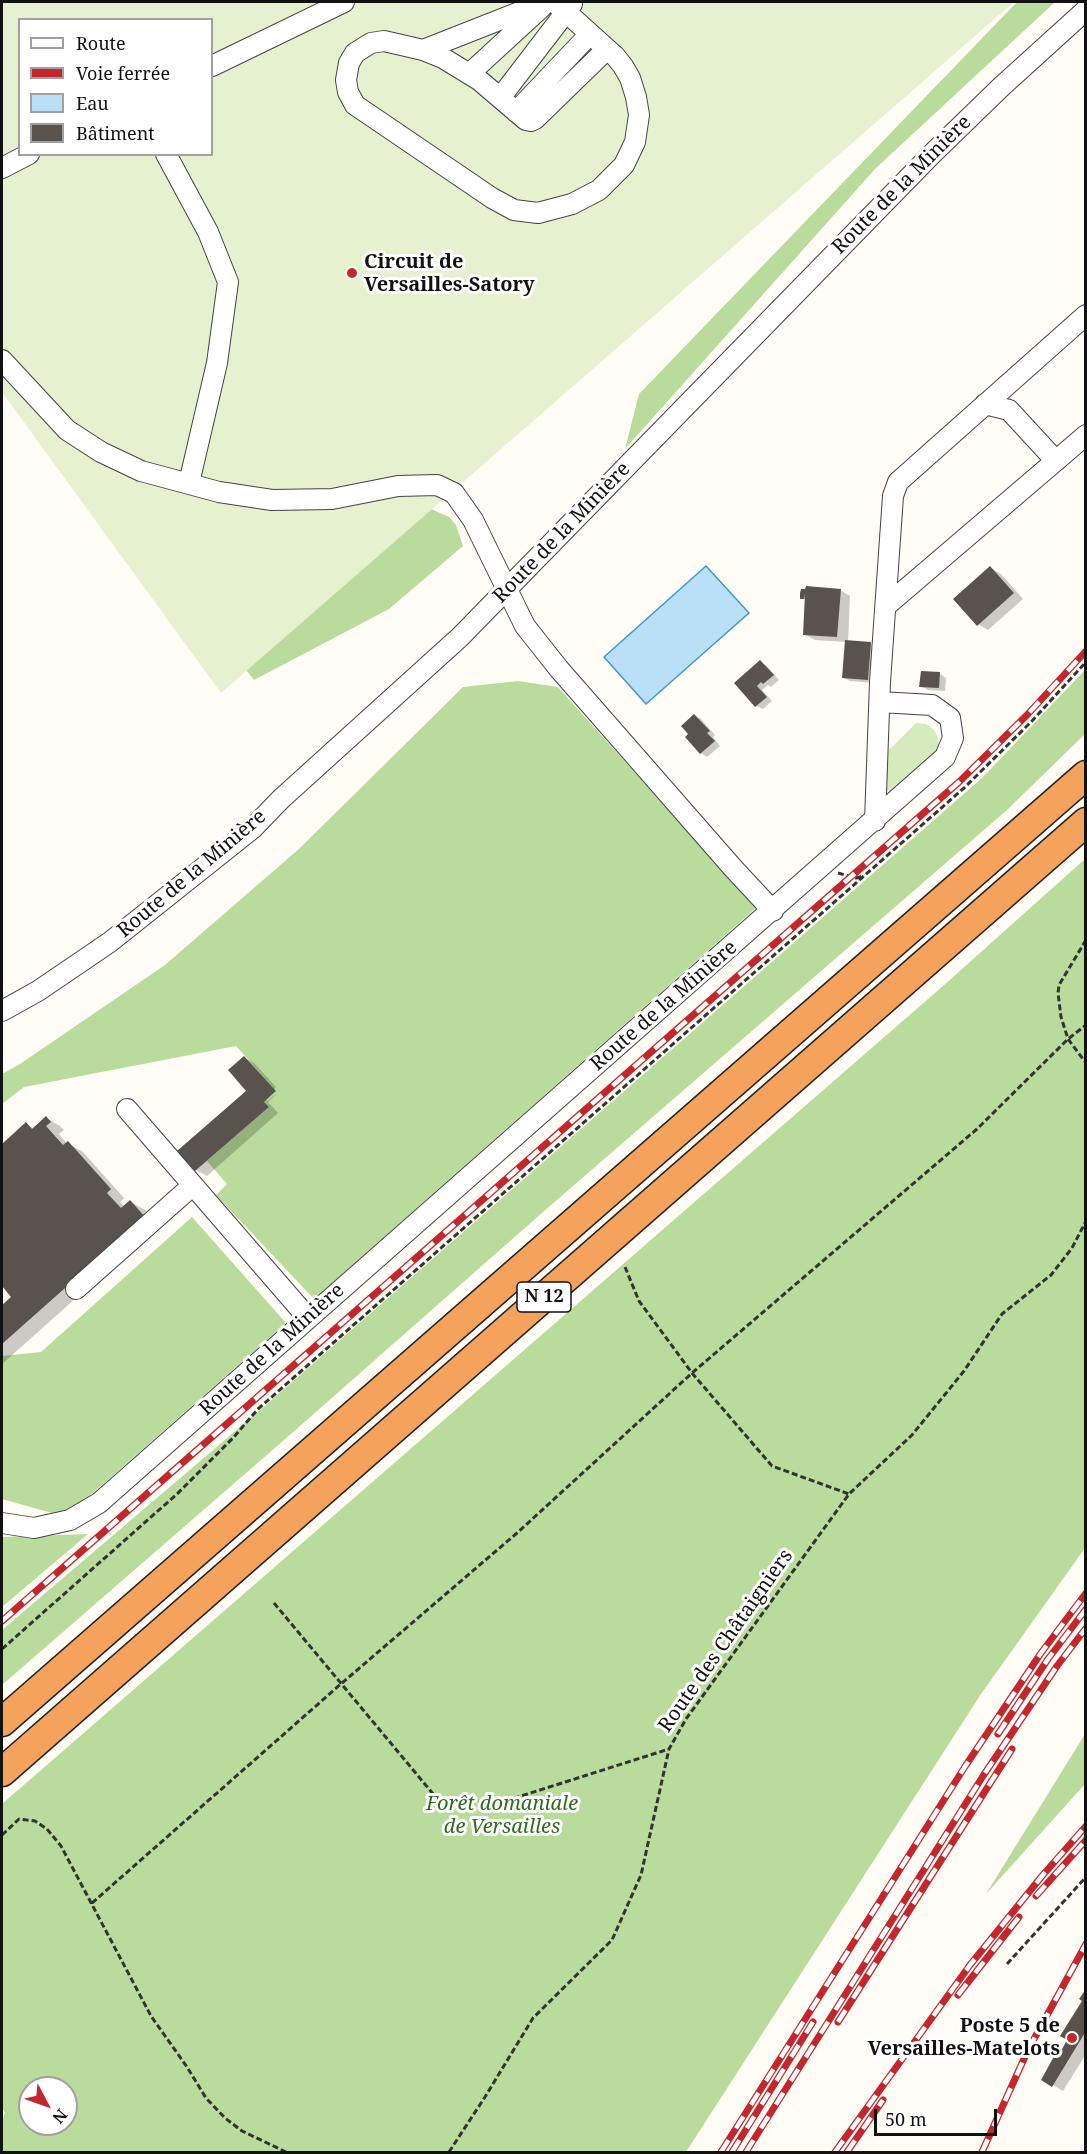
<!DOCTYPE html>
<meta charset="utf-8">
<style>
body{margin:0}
#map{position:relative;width:1087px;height:2154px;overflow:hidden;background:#fffdf5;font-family:"Noto Serif",serif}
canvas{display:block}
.frame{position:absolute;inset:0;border:3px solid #111;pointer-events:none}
.legend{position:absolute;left:18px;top:18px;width:195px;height:138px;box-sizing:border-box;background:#fff;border:2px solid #a0a0a0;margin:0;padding:8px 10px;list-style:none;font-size:18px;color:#111}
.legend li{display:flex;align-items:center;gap:12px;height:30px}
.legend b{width:30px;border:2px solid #a0a0a0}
.north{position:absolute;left:18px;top:2076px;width:60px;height:60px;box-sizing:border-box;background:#fff;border:2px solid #a0a0a0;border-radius:50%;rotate:131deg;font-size:16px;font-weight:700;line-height:24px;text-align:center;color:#111}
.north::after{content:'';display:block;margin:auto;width:21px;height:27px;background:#c4262e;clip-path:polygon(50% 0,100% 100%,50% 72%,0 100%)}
.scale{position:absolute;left:874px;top:2109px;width:123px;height:27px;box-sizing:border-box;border:3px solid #111;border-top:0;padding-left:8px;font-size:18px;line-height:21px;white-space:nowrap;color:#111;-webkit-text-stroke:4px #fff;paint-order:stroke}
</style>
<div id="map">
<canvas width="1087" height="2154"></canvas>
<div class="frame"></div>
<ul class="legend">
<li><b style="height:8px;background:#fff"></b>Route</li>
<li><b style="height:8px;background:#c4262e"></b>Voie ferrée</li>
<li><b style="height:16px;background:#b9e0f7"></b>Eau</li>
<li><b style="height:16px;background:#5a524d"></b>Bâtiment</li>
</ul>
<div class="north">N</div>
<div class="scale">50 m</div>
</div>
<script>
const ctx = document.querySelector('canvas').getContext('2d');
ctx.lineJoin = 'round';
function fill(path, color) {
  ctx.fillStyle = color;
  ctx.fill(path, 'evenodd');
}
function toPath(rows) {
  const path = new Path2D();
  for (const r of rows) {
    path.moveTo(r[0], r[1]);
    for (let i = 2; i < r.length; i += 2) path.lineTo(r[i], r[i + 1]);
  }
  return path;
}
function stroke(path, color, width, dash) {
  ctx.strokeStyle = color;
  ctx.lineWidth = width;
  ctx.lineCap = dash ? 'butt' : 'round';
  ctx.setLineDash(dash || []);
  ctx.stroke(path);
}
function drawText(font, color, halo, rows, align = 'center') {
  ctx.font = font + ' "Noto Serif",serif';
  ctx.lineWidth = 6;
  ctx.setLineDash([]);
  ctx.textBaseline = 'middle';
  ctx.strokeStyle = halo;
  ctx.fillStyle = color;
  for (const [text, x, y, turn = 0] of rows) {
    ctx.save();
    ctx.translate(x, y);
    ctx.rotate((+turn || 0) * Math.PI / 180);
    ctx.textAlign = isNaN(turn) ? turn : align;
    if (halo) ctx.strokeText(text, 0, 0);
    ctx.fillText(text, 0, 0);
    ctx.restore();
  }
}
fill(toPath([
 [916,723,926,724,933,729,937,735,940,751,892,792,883,790,887,752]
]), '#d5ebbd');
fill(toPath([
 [1017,2,1055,2,875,169,625,449,639,394],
 [93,477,429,508,449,517,456,525,463,546,389,609,254,680],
 [1085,670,1085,734,1007,810,543,1212,284,1440,2,1685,2,1630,260,1410,982,778],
 [518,681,558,687,756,908,314,1299,216,1195,227,1184,207,1161,269,1107,264,1102,276,1091,236,1046,24,1087,2,1104,2,1074,20,1064,165,965,300,848,463,687],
 [1085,859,1085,1548,981,1694,686,2152,2,2152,2,2121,5,2113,2,2107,2,1804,943,986],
 [30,2088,66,2088,66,2124,30,2124],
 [192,1217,286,1323,77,1507,52,1513,2,1499,2,1356,41,1352],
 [88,1534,2,1607,2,1537],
 [1085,1734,1085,1784,986,1894]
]), '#b9dc9c');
fill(toPath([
 [2,2,1014,2,221,693,2,392],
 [20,20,212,20,212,154,20,154]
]), '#e6f2cf');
const water = toPath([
 [706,566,749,613,646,704,604,657,706,566]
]);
fill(water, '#b9e0f7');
stroke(water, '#3f96cf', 1.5);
fill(toPath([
 [991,568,1001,574,1023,599,988,630,978,624],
 [840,590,850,596,848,642,870,643,877,647,875,683,850,681,844,678,846,642,815,640,804,634,806,600,801,598,802,591],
 [760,662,767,666,779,680,771,687,768,685,762,690,772,701,763,709,756,706,737,683],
 [940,674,946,678,945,691,928,690,921,686],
 [695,716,701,719,715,735,713,737,720,746,707,757,701,753,690,734],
 [244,1058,254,1063,276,1087,265,1099,267,1101,277,1093,268,1102,278,1113,207,1176,196,1170,179,1151,248,1091],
 [46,1118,60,1126,64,1130,59,1134,67,1144,82,1151,124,1198,120,1202,125,1207,131,1202,145,1210,158,1225,2,1364,2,1307,13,1297,2,1284,2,1146,26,1124,34,1129],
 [1086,1991,1086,2054,1063,2091,1043,2079,1062,2053,1084,2000]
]), '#0003');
fill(toPath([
 [990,566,1014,593,977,626,953,599],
 [806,586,841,589,837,637,803,635,805,594,804,599,800,599,800,593,801,589,805,589],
 [845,640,871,642,868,680,842,678],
 [760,660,774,675,763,684,761,682,757,686,767,697,755,707,734,683],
 [921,671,940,672,939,688,919,687],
 [694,714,710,731,707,733,715,741,700,754,685,737,688,734,681,726],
 [244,1056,276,1091,264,1102,269,1107,195,1171,177,1151,246,1091,228,1070],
 [46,1116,51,1122,46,1126,63,1145,68,1141,111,1189,107,1193,121,1208,130,1200,145,1217,2,1344,2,1305,11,1297,2,1286,2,1144,26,1122,32,1129],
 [1086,1989,1086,2031,1052,2087,1041,2080,1058,2049,1061,2051,1067,2040,1060,2036,1082,2001,1079,1999]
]), '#5a524d');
const minor = toPath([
 [554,2,566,12,607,49,615,56,623,66,630,78,636,97,639,115,635,142,624,165,599,190,572,204,538,213,514,210,492,198,355,105,348,92,346,80,349,63,355,53,371,43,384,41,423,50,443,58,479,80,526,120,531,121,535,119,607,49],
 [423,50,545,2],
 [212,66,344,2],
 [469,74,542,7],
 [500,98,572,4],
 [516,112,590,34],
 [166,154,208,232,228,282,217,363,189,483],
 [2,168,29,154],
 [2,360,67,430,101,452,141,471,219,492,272,500,332,499,398,486,437,485,454,493,473,520,525,626,559,669,733,868,773,911],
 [985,404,1009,410,1056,461],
 [886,606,1086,435],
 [875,821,880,682,893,496,898,482,1086,315],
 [2,1011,38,991,110,942,252,829,281,799,460,637,932,154,1001,87,1086,10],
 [127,1109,308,1318],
 [76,1289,192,1186],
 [2,1523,34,1528,70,1520,99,1503,945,757,953,738,950,718,932,705,880,702]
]);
const highway = toPath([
 [2,1722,1086,775],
 [2,1772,1086,822]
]);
stroke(minor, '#444', 22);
stroke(highway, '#222', 31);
stroke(toPath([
 [838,873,856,878,864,876],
 [1086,940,1059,985,1058,993,1061,1017,1068,1039,1086,1063],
 [625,1267,639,1301,692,1373,772,1466,849,1494],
 [274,1603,439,1801,499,1803,669,1749],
 [2,1649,177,1494,233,1438,258,1409,964,788,1031,722,1086,662],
 [2,1835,19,1819,35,1821,47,1829,61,1846,151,2016,187,2067,206,2098,225,2118,242,2131,286,2152],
 [92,1903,342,1683,517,1533,692,1373,977,1129,1068,1039,1086,1025],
 [1007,1964,1086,1877],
 [449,2152,485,2097,533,2018,612,1940,641,1875,669,1749,686,1719,849,1494,912,1435,964,1371,1002,1314,1051,1275,1072,1248,1086,1221]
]), '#333', 3, [6, 3]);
stroke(minor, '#fff', 20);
stroke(highway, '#f5a25d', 28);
const rail = toPath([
 [2,1621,959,782,1027,715,1086,651],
 [998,1734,1048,1659,1086,1609],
 [1036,1896,1086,1840],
 [958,1995,1019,1917],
 [838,2022,1012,1749],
 [721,2152,966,1765,1041,1653,1086,1593],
 [732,2152,813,2022],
 [746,2152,983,1776,1057,1666,1086,1628],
 [835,2152,970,1965,1042,1876,1086,1826],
 [847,2152,883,2100],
 [982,2152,1028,2050,1086,1944]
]);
stroke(rail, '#c4262e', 7);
stroke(rail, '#fff', 4.5, [14]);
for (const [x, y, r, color] of [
 [352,273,6,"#c4262e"],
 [1072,2038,6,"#c4262e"]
]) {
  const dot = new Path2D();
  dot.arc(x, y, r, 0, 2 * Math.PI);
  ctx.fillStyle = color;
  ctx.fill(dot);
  stroke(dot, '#fff', 2);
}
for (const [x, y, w] of [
 [544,1297,54]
]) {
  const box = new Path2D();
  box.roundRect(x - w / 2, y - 15, w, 30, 4.5);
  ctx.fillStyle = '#fff';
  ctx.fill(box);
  stroke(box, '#111', 1.5);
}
drawText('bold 18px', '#111', null, [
 ["N 12",544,1297]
]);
drawText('20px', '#111', '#fff', [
 ["Route de la Minière",902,185,-45],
 ["Route de la Minière",562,533,-46],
 ["Route de la Minière",192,874,-40],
 ["Route de la Minière",664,1006,-41],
 ["Route de la Minière",272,1350,-42],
 ["Route des Châtaigniers",726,1641,-55]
]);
drawText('bold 20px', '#111', '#fff', [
 ["Circuit de",364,262],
 ["Versailles-Satory",364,285],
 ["Poste 5 de",1060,2026,"right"],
 ["Versailles-Matelots",1060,2049,"right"]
], 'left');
drawText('italic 20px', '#2f6b1f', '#fff', [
 ["Forêt domaniale",502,1804],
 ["de Versailles",502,1827]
]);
</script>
